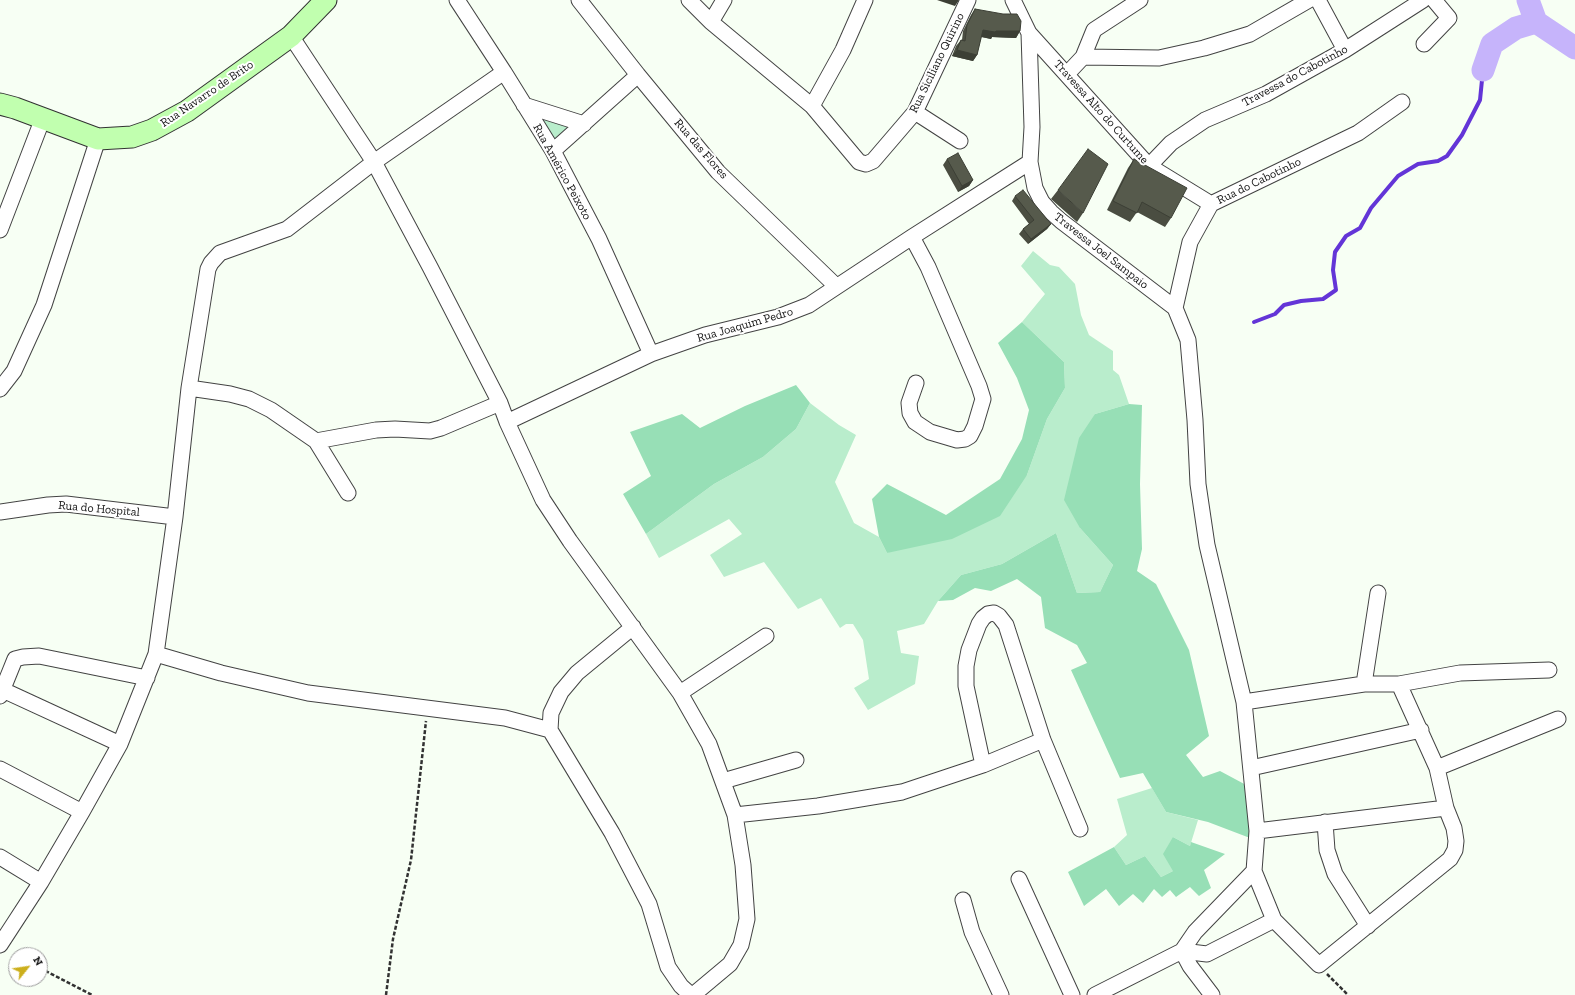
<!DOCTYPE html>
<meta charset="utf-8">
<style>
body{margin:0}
#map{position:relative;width:1575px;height:995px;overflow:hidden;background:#f7fff4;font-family:"Zilla Slab",serif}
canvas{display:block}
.north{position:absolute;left:8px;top:947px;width:40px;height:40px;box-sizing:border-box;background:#fff;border:1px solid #9f9f9f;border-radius:50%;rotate:60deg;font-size:11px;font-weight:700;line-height:16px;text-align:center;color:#101010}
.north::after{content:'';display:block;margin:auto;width:14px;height:18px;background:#ccaf1c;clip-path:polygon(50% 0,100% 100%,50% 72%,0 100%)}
</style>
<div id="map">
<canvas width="1575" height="995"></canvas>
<div class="north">N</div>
</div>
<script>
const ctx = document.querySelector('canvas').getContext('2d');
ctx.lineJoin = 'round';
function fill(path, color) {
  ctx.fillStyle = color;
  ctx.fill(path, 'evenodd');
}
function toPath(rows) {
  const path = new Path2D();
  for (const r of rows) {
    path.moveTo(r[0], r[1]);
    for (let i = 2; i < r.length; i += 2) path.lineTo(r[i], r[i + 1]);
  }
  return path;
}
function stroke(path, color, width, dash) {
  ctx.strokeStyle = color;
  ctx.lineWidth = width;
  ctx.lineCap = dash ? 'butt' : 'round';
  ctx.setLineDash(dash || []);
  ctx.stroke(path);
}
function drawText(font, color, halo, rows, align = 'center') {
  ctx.font = font + ' "Zilla Slab",serif';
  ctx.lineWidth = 4;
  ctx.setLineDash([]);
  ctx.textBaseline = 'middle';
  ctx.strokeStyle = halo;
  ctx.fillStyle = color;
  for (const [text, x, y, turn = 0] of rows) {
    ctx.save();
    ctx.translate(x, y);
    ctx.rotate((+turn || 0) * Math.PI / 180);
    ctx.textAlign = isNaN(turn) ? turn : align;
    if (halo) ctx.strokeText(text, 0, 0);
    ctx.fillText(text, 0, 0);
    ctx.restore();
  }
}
fill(toPath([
 [536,112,576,127,554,148],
 [1033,251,1050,265,1059,267,1075,284,1081,315,1089,335,1113,351,1113,370,1119,375,1129,404,1095,414,1080,528,1113,565,1100,592,1077,593,1056,533,1002,564,961,575,938,601,924,624,897,631,901,653,919,656,915,684,868,710,854,688,869,679,863,640,853,624,846,624,840,628,821,598,798,609,764,562,724,577,710,555,742,534,729,519,659,558,646,534,714,484,763,457,796,429,810,403,839,425,856,435,835,482,854,523,879,537,887,553,1027,475,1047,419,1065,388,1064,362,1022,322,1045,294,1021,266],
 [1152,788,1166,812,1198,820,1190,846,1173,837,1173,871,1161,877,1145,856,1126,865,1114,847,1127,835,1117,799]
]), '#b9edcc');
fill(toPath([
 [1022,322,1064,362,1065,388,1047,419,1027,475,1000,516,952,539,887,553,879,537,872,499,887,484,946,515,1000,479,1022,439,1029,410,1017,378,998,343],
 [796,385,810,403,796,429,763,457,714,484,646,534,623,494,651,476,630,432,682,414,700,428,745,406],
 [1129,404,1142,405,1140,484,1142,549,1137,571,1156,584,1189,650,1209,736,1186,755,1203,777,1220,771,1248,786,1250,838,1208,822,1166,812,1143,773,1120,778,1071,670,1087,663,1077,645,1045,628,1041,597,1017,579,991,591,975,588,953,600,938,601,961,575,1002,564,1056,533,1077,593,1100,592,1113,565,1080,528,1064,500,1079,438,1095,414],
 [1173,837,1190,846,1191,842,1225,854,1204,870,1211,888,1199,896,1190,887,1176,897,1170,890,1162,897,1154,889,1143,903,1133,894,1119,906,1106,889,1084,906,1068,872,1114,847,1126,865,1145,856,1161,877,1173,871,1163,854]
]), '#97dfb6');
stroke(toPath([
 [1254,322,1275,314,1284,305,1301,301,1323,299,1336,290,1333,270,1335,252,1346,236,1360,228,1371,208,1398,176,1418,164,1438,161,1447,156,1462,135,1480,100,1483,70]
]), '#6335d7', 4);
stroke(toPath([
 [1528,0,1536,22,1575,48],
 [1483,70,1492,44,1516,28,1536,22]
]), '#c6b4fb', 23);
const street = toPath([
 [457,0,504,72,553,151,599,239,651,354],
 [579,0,638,75,718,172,836,286],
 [689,0,711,22,812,106,859,162,866,164,873,161,915,112,968,0],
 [1013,0,1029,33,1149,166,1211,204],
 [1318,0,1345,50],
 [711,22,724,0],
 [1029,33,1032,127,1030,162,1035,188,1042,202,1051,212,1061,221,1175,308],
 [291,36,374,162,430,267,500,403,507,422,543,500,570,541,680,693,709,744,735,815,743,865,747,919,741,945,730,964,693,995],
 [1424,44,1449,18,1434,0],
 [1083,57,1159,58,1204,48,1250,34,1309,0],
 [1067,74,1083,57,1094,30,1140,0],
 [524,105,584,124],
 [812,106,843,50,865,0],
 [915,112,960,141],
 [553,151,638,75],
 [1149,166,1171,143,1205,120,1266,94,1345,50,1423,0],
 [0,230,43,118],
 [912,237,928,267,979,386,983,399,975,426,970,436,965,439,957,440,930,432,915,422,910,413,909,403,916,383],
 [1175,308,1188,340,1195,420,1198,484,1207,545,1244,702,1257,831,1254,871,1274,920,1319,965,1450,859,1455,850,1456,841,1454,828,1446,808,1437,768,1399,684],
 [1175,308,1190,242,1211,204,1358,133,1402,102],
 [189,388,230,394,249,399,271,410,316,441,376,430,395,429,430,431,441,428,500,403],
 [0,389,14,371,44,305,98,139],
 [507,422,651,354,705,335,778,317,809,305,912,237,1030,162],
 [316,441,348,493],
 [0,512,48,505,66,504,175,517],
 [633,627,577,673,561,692,551,713,550,730,612,833,649,904,668,967,681,986,691,995],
 [156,654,221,673,308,693,505,718,550,730],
 [1364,684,1378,593],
 [3,690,120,744],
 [680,693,766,636],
 [0,696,15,659,23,657,39,656,147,678],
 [1244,702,1364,684,1399,684,1460,673,1549,670],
 [983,765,966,686,966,666,969,650,979,624,983,618,988,614,994,613,999,616,1006,625,1043,740,1080,829],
 [1251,768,1421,730],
 [1437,768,1558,719],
 [0,769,82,812],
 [723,781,796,760],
 [735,815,818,806,902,792,983,765,1043,740],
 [1325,822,1327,850,1335,874,1368,926],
 [1257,831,1446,808],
 [0,857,41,882],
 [1019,879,1072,995],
 [963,900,972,932,1001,995],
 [0,945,41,882,82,812,120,744,156,654,175,517,189,388,208,269,211,263,220,253,287,229,374,162,504,72],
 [1182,951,1207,954,1274,920],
 [1182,951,1190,966,1212,995],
 [1095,995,1182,951,1195,932,1254,871]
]);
const secondary = toPath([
 [0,104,15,108,98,139,132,137,152,130,187,111,291,36,326,0]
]);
stroke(street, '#434343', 17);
stroke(secondary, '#323232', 23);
stroke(toPath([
 [40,968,92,995],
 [1327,974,1348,995],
 [386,995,393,939,411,860,426,721]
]), '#323232', 2.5, [4, 2]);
stroke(street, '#fff', 15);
stroke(secondary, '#c1ffaf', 21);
fill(toPath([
 [975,9,1020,31,1016,38,992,37,991,39,981,37,977,55,973,61,952,56,956,46,961,40,962,40,963,31,971,15],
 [947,159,973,180,969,186,958,192,943,165],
 [1134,159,1171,218,1165,227,1137,212,1130,222,1107,210,1128,168],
 [1058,190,1083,213,1077,222,1051,199],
 [1015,196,1051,224,1047,229,1028,244,1019,234,1023,229,1029,224,1012,201]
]), '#4a4d41');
fill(toPath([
 [937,0,959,0,955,6],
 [983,30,996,31,1020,31,1016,38,992,37,991,39,978,36],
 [957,50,977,55,973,61,952,56],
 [973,180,969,186,958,192,962,186],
 [1051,224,1047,229,1028,244,1031,239]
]), '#3c3f35');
const building = toPath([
 [975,9,1003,14,1017,14,1021,21,1020,31,996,31,995,32,983,30,977,55,957,50,961,40,965,41,967,25,975,9],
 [1088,149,1108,164,1083,213,1058,190,1088,149],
 [958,153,973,180,962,186,947,159,958,153],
 [1134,159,1187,188,1171,218,1142,202,1137,213,1113,201,1134,159],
 [1023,190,1051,224,1031,239,1023,229,1034,220,1015,196,1023,190]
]);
fill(building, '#565a4c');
stroke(building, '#3c3f35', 1);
drawText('12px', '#101010', '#fff', [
 ["Rua Siciliano Quirino",937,63,-64],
 ["Travessa do Cabotinho",1295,76,-28],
 ["Rua Navarro de Brito",207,94,-34],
 ["Travessa Alto do Curtume",1101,112,48],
 ["Rua das Flores",701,149,49],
 ["Rua Américo Peixoto",562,172,61],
 ["Rua do Cabotinho",1259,181,-26],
 ["Travessa Joel Sampaio",1101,251,38],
 ["Rua Joaquim Pedro",745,325,-16],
 ["Rua do Hospital",99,509,5]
]);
</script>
